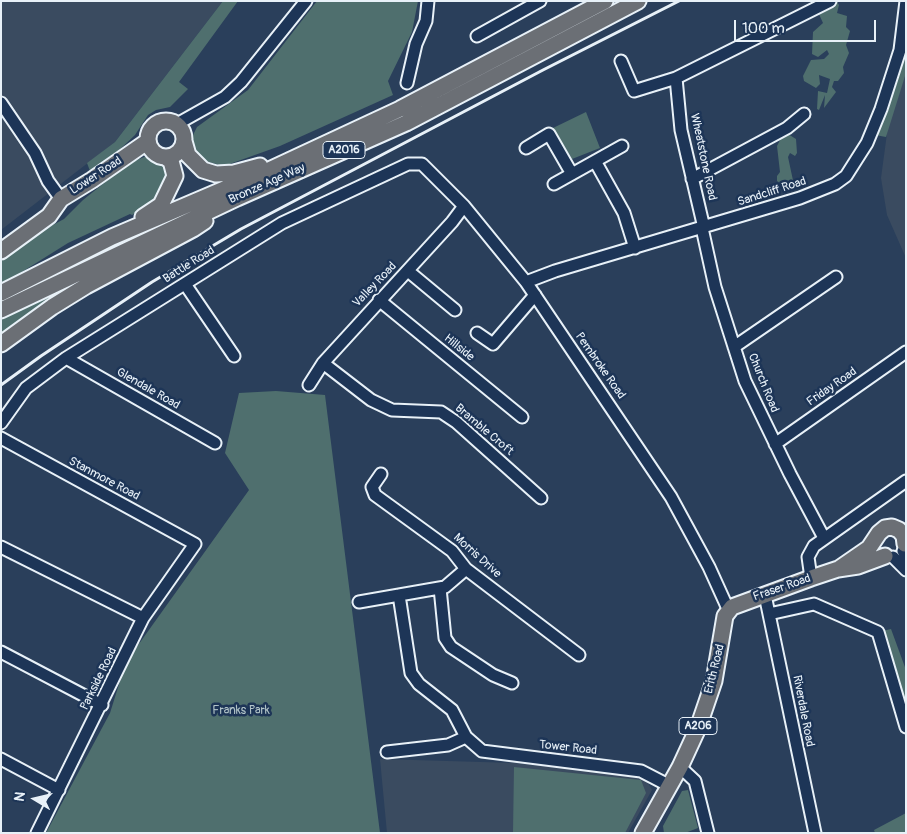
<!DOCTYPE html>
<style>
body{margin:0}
#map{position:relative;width:907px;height:834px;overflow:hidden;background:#2a3f5b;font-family:Pangolin,sans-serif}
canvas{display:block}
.frame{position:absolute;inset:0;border:2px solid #e8f1f8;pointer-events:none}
.north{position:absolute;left:10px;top:774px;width:50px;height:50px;-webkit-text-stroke:4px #1d3557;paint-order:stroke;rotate:279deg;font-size:14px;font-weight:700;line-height:20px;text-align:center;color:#e8f1f8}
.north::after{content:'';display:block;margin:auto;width:18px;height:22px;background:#e8f1f8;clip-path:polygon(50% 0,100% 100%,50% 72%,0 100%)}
.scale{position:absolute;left:734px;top:20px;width:142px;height:22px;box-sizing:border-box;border:2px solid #e8f1f8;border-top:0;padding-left:6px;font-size:15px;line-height:18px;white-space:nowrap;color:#e8f1f8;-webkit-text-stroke:4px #1d3557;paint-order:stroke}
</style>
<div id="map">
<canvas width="907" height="834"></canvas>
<div class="frame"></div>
<div class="north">N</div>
<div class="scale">100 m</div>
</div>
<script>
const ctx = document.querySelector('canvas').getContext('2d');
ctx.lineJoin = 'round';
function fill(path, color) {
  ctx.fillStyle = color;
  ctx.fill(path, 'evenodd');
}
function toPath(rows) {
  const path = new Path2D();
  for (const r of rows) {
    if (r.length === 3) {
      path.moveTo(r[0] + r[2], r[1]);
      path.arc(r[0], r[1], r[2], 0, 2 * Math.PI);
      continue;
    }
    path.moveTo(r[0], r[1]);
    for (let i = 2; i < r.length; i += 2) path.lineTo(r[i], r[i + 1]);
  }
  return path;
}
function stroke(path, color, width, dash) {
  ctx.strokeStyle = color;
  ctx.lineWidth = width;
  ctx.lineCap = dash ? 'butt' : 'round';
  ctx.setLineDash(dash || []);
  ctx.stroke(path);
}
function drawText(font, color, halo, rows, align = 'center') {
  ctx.font = font + ' Pangolin,sans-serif';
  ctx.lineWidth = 5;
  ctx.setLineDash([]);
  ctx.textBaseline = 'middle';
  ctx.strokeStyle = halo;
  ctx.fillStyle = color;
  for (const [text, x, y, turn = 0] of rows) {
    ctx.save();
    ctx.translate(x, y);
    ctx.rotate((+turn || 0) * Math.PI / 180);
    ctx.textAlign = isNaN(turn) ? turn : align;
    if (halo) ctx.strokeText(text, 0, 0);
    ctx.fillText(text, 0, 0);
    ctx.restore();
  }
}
fill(toPath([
 [1,1,223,1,115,142,1,230],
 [906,73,906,258,887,215,881,178,888,126],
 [380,759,515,763,597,771,645,778,652,790,628,833,387,833]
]), '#3a4b60');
fill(toPath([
 [223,1,238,1,179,82,188,89,170,107,156,110,148,115,135,135,116,153,90,171,87,163,115,142],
 [317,1,418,1,412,32,388,81,393,95,280,146,224,166,201,160,191,139,197,127,248,90],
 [824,1,837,2,839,5,837,13,847,16,846,27,850,31,846,45,849,53,843,67,844,73,838,81,834,81,832,87,836,92,824,108,825,95,819,110,817,109,818,91,827,93,830,79,819,75,820,84,816,88,804,81,803,76,811,60,824,59,829,54,827,50,818,57,812,54,813,32,823,23,818,12],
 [906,40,906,73,886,137,875,135],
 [586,112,600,148,572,159,553,128],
 [788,134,796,139,797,153,795,156,790,153,788,157,794,185,786,188,777,181,777,176,780,172,777,146,782,136],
 [152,154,163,161,167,172,166,181,158,200,132,215,130,214,68,243,1,285,1,258,34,235,64,219,83,200,129,163],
 [122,259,51,299,1,336,1,315],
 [276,391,325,395,380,833,46,833,110,713,126,662,249,490,225,453,239,393],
 [891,629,906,670,906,727,878,632],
 [514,767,641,780,646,793,625,833,513,833],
 [688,790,698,828,685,833,664,833,663,826,682,791],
 [906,813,906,833,875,833,874,830]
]), '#4f6f6e');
const minor = toPath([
 [477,36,540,1],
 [621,61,634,91,676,78,830,1],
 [676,78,681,130,704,228],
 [407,83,416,44,426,21,428,1],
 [1,103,35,153,48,181,61,199],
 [177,124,225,97,241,82,306,1],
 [526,148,549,134,572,174],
 [595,161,624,213,635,248],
 [692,179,787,128,804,114],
 [554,184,622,146],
 [702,228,715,287,745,381,790,474,824,538],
 [408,271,455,310],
 [526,282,555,271,800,198,835,184,846,176,867,143,881,109,900,50,906,1],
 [185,284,234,356],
 [379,300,522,417],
 [477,333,493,344,535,295],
 [734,347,836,277],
 [66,358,215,443],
 [323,363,371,400,392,410,441,412,456,422,541,498],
 [309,385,323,363,452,222,464,206],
 [1,423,26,388,66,358,282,223,408,164,422,164,464,206,526,282,671,497,709,567,729,611],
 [1,438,195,544,143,618,37,833],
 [775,444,906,352],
 [381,474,372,487,375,495,452,551,466,569,579,655],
 [1,547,143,618],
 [903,551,906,556],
 [893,557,906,570],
 [811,578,808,557,814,546,906,481],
 [440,588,445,638,451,647,493,675,512,683],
 [399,595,411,673,419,684,452,710,466,737,482,751,641,771,670,786],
 [765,595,815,833],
 [359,602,445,587,466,569],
 [769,614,814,604,878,632,906,727],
 [1,652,102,705],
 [387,752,448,745,466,737],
 [1,759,59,790],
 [680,767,695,781,708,833]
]);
const major = toPath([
 [166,139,18],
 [184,141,188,155,203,170,216,174,234,173,260,166],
 [143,217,161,205,175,176,171,161,165,157],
 [1,251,49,216,61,199,92,180,148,141],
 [1,293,112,237,269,170,400,109,605,1],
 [1,310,237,198,406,123,638,1],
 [1,344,52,307,86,286,193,229,205,221],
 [840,568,869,548,879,533,885,528,892,527,899,530,904,536,905,544],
 [643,833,680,767,698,728,714,681,725,616,732,607,811,578,838,569,858,566,885,556]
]);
stroke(minor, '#e8f1f8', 15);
stroke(major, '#e8f1f8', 19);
stroke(minor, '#1d3557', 11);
stroke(major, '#6b6f75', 15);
stroke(toPath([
 [1,385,41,356,152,282,241,229,543,70,679,1]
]), '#e8f1f8', 3);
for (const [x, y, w] of [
 [344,150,42],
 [698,726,38]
]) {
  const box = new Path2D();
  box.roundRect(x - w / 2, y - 8.5, w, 17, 4);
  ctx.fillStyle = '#1d3557';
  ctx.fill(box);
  stroke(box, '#e8f1f8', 1);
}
drawText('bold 11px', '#e8f1f8', null, [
 ["A2016",344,150],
 ["A206",698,726]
]);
drawText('12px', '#e8f1f8', '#1d3557', [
 ["Wheatstone Road",703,157,78],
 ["Lower Road",96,176,-33],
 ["Bronze Age Way",267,184,-24],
 ["Sandcliff Road",772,192,-18],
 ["Battle Road",189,265,-32],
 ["Valley Road",375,285,-46],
 ["Hillside",459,348,39],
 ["Pembroke Road",600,366,55],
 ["Church Road",763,383,68],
 ["Friday Road",832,387,-35],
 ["Glendale Road",148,389,30],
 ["Bramble Croft",484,430,40],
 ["Stanmore Road",104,479,28],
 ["Morris Drive",477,556,42],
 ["Fraser Road",782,588,-19],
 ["Erith Road",715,669,-76],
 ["Parkside Road",99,679,-64],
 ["Riverdale Road",803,711,79],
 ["Tower Road",568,748,6]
]);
drawText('12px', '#b2c4c8', '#1d3557', [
 ["Franks Park",241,711]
]);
</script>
